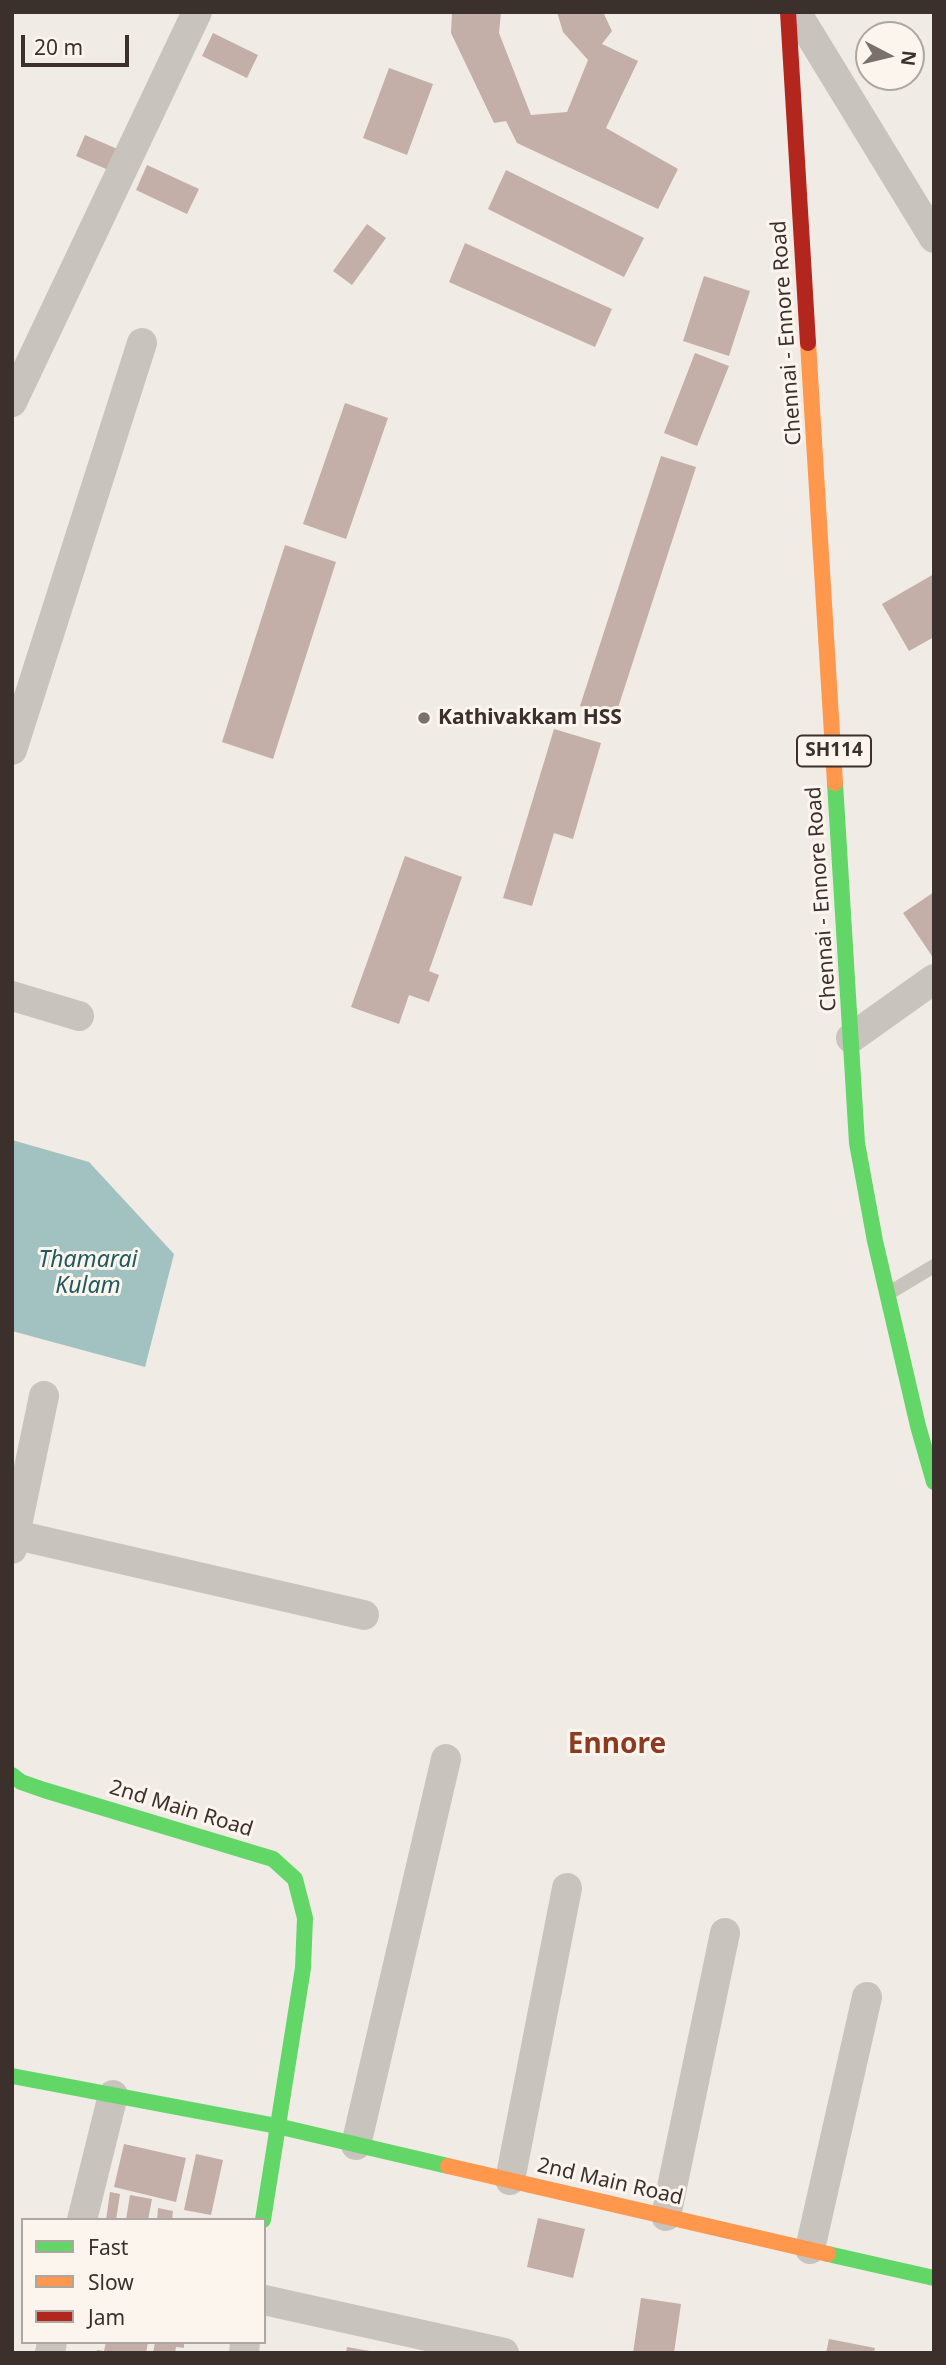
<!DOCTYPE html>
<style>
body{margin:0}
#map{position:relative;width:946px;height:2365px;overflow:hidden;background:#f0ebe5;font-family:"Noto Sans",sans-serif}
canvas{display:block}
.frame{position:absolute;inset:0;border:14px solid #3b302b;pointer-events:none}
.legend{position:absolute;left:21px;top:2218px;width:245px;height:126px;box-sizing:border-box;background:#fbf5ee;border:2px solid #aea6a0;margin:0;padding:9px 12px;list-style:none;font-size:21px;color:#3b302b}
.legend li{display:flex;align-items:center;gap:14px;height:35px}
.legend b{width:35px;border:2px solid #aea6a0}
.north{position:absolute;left:855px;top:21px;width:70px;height:70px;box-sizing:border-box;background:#fbf5ee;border:2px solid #aea6a0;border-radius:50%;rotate:97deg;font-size:19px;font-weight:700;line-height:28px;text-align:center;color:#3b302b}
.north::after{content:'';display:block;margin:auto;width:24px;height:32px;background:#7a716c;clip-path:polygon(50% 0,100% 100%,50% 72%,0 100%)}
.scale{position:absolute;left:21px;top:35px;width:108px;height:32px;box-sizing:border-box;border:4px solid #3b302b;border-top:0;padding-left:9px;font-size:21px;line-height:24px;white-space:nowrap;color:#3b302b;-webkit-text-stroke:5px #fbf5ee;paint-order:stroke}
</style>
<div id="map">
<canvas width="946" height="2365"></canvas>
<div class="frame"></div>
<ul class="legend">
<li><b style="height:9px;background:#63d668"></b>Fast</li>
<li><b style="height:9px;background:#ff974d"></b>Slow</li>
<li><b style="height:9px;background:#b3261e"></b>Jam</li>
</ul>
<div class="north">N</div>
<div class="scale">20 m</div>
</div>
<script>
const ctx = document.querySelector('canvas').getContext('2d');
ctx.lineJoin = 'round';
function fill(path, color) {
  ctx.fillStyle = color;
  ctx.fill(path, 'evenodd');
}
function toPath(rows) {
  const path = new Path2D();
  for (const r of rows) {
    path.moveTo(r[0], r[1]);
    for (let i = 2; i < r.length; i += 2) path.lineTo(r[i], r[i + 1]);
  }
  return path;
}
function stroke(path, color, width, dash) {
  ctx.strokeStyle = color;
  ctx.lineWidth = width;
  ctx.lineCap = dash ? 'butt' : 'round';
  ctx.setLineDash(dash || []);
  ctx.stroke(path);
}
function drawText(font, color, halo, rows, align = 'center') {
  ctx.font = font + ' "Noto Sans",sans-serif';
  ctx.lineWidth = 6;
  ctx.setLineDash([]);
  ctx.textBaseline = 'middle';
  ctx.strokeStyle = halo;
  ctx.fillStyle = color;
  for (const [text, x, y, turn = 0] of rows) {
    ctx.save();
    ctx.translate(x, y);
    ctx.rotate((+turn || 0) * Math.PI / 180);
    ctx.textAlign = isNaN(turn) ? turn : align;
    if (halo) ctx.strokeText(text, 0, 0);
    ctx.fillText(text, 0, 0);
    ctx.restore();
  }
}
fill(toPath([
 [12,1140,89,1162,174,1254,145,1367,12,1331]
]), '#a1c2c1');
fill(toPath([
 [452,12,501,12,499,33,531,115,567,112,588,60,563,32,557,12,603,12,612,31,602,44,638,61,606,128,678,169,658,209,517,143,506,121,494,123,451,33],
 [213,33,258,55,247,78,202,56],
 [389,68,433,84,407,155,363,138],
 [85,135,122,151,113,172,76,156],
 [147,165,199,189,187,214,136,190],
 [506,170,644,238,624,277,488,209],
 [367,224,386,238,352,285,333,271],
 [465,243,612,309,595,347,449,282],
 [704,276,750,291,729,356,683,341],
 [695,353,729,366,697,446,664,433],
 [345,403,388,418,346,539,303,524],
 [661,456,696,467,615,717,580,706],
 [285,545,336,562,273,759,222,742],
 [934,574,934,637,909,651,882,604],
 [554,729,601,743,573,839,554,833,532,906,503,898],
 [405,856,462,877,429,971,439,975,429,1002,409,995,399,1024,351,1007],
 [934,892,934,959,903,913],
 [124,2144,186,2158,176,2202,114,2187],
 [196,2154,223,2160,211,2215,184,2210],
 [110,2192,120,2194,116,2220,106,2220],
 [130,2195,152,2199,148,2220,126,2220],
 [158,2208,173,2211,172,2220,157,2220],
 [538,2218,585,2229,573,2278,527,2267],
 [641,2298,681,2304,674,2353,633,2353],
 [829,2339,875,2348,874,2353,826,2353],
 [106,2342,148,2342,146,2353,96,2353,97,2350,104,2351],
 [155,2342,184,2342,184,2348,176,2347,175,2353,153,2353],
 [347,2347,370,2351,370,2353,346,2353]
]), '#c3afa7');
stroke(toPath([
 [889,1293,934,1266]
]), '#c9c3be', 14);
stroke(toPath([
 [796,12,934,238],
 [12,402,197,12],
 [12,750,142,343],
 [12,996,79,1016],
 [851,1038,934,979],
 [12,1534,364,1615],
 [12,1549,44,1396],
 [356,2145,446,1759],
 [510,2180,567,1888],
 [666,2216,725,1933],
 [82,2220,113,2095],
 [810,2249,867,1997],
 [264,2300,504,2353],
 [50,2353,52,2342],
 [244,2353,245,2342]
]), '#c9c3be', 30);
stroke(toPath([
 [835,783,857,1143,875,1241,918,1426,934,1482],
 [12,1775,21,1782,44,1790,273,1859,295,1879,305,1918,303,1968,263,2220],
 [12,2076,277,2126,448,2166],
 [828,2254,934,2278]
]), '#63d668', 16);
stroke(toPath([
 [808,343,835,783],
 [448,2166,828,2254]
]), '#ff974d', 16);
stroke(toPath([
 [788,12,808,343]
]), '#b3261e', 16);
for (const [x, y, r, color] of [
 [424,718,7,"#7a716c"]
]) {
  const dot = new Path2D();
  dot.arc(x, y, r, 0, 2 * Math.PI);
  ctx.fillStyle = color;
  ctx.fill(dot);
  stroke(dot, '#fbf5ee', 2.5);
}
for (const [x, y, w] of [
 [834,751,74]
]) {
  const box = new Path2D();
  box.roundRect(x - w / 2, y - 15.5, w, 31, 5);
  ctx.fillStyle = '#fbf5ee';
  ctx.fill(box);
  stroke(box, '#3b302b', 2);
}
drawText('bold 19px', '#3b302b', null, [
 ["SH114",834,751]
]);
drawText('21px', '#3b302b', '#fbf5ee', [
 ["Chennai - Ennore Road",787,333,-94],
 ["Chennai - Ennore Road",822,899,-94],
 ["2nd Main Road",181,1809,17],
 ["2nd Main Road",610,2182,13]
]);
drawText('bold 21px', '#3b302b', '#fbf5ee', [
 ["Kathivakkam HSS",438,718]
], 'left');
drawText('italic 23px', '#1f5a5e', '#fbf5ee', [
 ["Thamarai",88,1260],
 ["Kulam",88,1286]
]);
drawText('bold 28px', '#8c3b22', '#fbf5ee', [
 ["Ennore",617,1745]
]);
</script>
